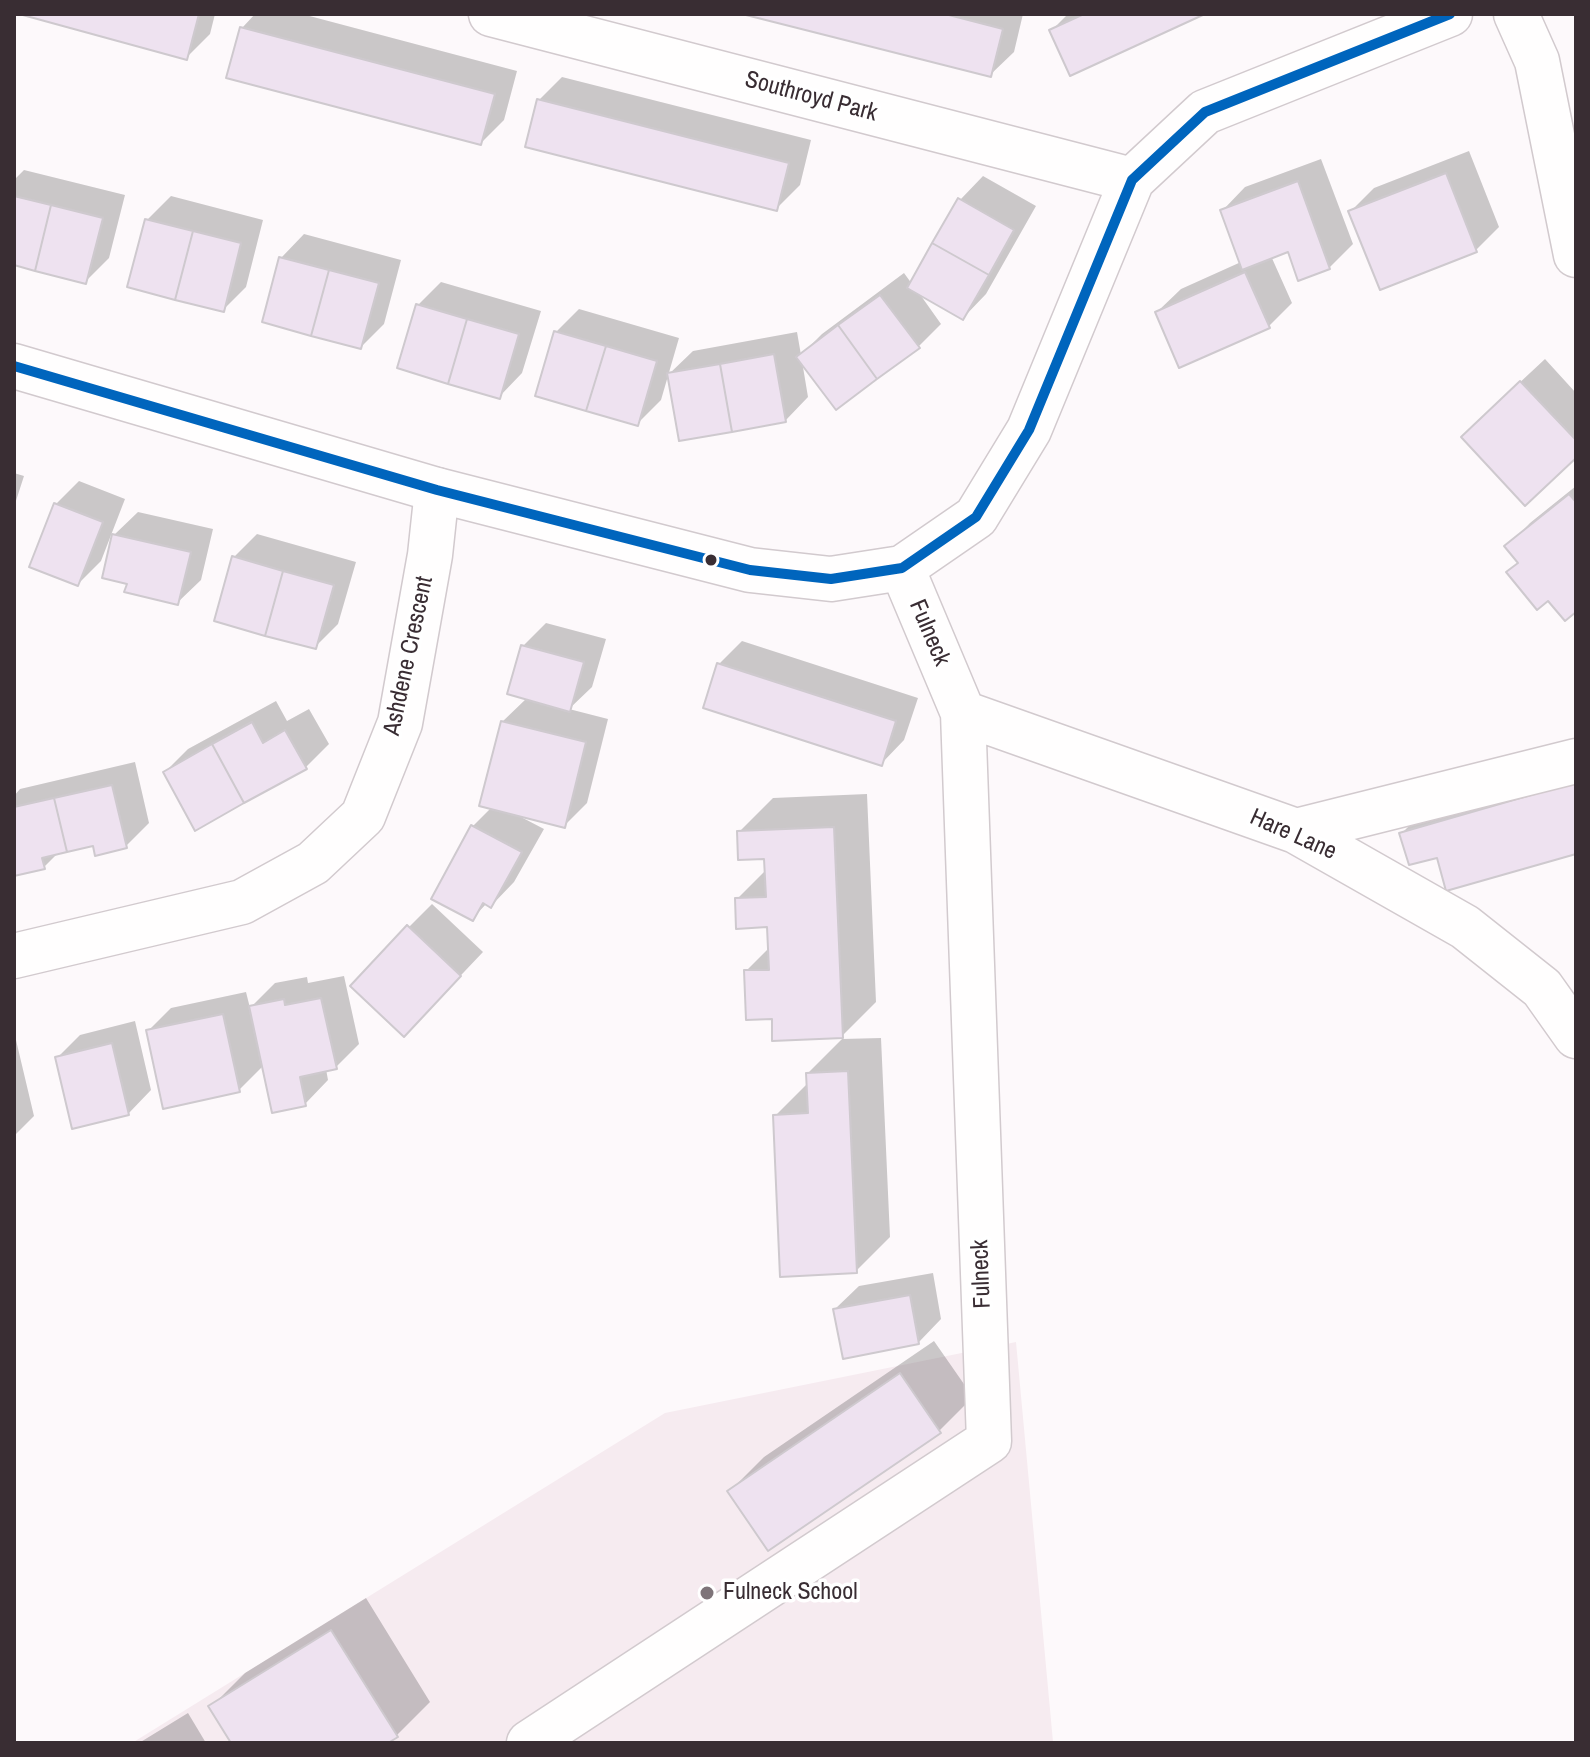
<!DOCTYPE html>
<style>
body{margin:0}
#map{position:relative;width:1590px;height:1757px;overflow:hidden;background:#fdf9fb;font-family:"Archivo Narrow",sans-serif}
canvas{display:block}
.frame{position:absolute;inset:0;border:16px solid #392d33;pointer-events:none}
</style>
<div id="map">
<canvas width="1590" height="1757"></canvas>
<div class="frame"></div>
</div>
<script>
const ctx = document.querySelector('canvas').getContext('2d');
ctx.lineJoin = 'round';
function fill(path, color) {
  ctx.fillStyle = color;
  ctx.fill(path, 'evenodd');
}
function toPath(rows) {
  const path = new Path2D();
  for (const r of rows) {
    path.moveTo(r[0], r[1]);
    for (let i = 2; i < r.length; i += 2) path.lineTo(r[i], r[i + 1]);
  }
  return path;
}
function stroke(path, color, width, dash) {
  ctx.strokeStyle = color;
  ctx.lineWidth = width;
  ctx.lineCap = dash ? 'butt' : 'round';
  ctx.setLineDash(dash || []);
  ctx.stroke(path);
}
function drawText(font, color, halo, rows, align = 'center') {
  ctx.font = font + ' "Archivo Narrow",sans-serif';
  ctx.lineWidth = 7;
  ctx.setLineDash([]);
  ctx.textBaseline = 'middle';
  ctx.strokeStyle = halo;
  ctx.fillStyle = color;
  for (const [text, x, y, turn = 0] of rows) {
    ctx.save();
    ctx.translate(x, y);
    ctx.rotate((+turn || 0) * Math.PI / 180);
    ctx.textAlign = isNaN(turn) ? turn : align;
    if (halo) ctx.strokeText(text, 0, 0);
    ctx.fillText(text, 0, 0);
    ctx.restore();
  }
}
fill(toPath([
 [1016,1342,1053,1742,1051,1743,132,1743,665,1413]
]), '#f6ebf0');
fill(toPath([
 [27,14,215,14,210,34,186,58],
 [255,14,302,14,517,71,504,120,481,143,242,28],
 [750,14,1023,14,1014,52,990,75],
 [1068,14,1200,14,1051,31],
 [562,77,811,140,800,185,776,209,539,100],
 [1469,151,1499,227,1476,250,1351,211,1374,188],
 [1321,159,1353,244,1329,268,1289,250,1271,256,1292,303,1268,327,1157,312,1181,289,1241,262,1222,211,1245,187],
 [24,170,125,195,109,258,86,281,14,263,14,180],
 [983,176,1036,206,986,294,963,318,919,293,941,324,918,347,802,361,808,397,785,421,669,374,693,351,797,332,801,355,822,334,904,273,912,284,960,200],
 [171,196,263,220,246,287,223,310,147,220],
 [304,234,401,260,384,324,361,347,281,258],
 [441,282,541,311,522,373,499,397,418,305],
 [579,309,679,338,661,400,638,423,556,332],
 [1545,359,1576,393,1576,455,1486,414],
 [14,473,24,476,14,507],
 [79,481,125,499,101,561,78,584,56,504],
 [1576,486,1576,609,1549,598,1509,572,1519,562,1507,547,1530,523],
 [138,512,213,529,201,580,177,603,129,583,114,535],
 [257,534,356,562,338,624,315,647,234,557],
 [546,623,606,639,592,687,569,709,608,719,587,803,564,826,521,817,544,829,514,882,491,906,487,903,473,918,473,826,492,807,502,722,527,698,523,646],
 [742,641,918,698,904,740,881,764,719,664],
 [276,701,287,721,309,709,329,744,306,767,165,772,188,749],
 [1576,759,1576,852,1438,855,1402,833,1436,799],
 [135,762,149,823,126,846,94,844,59,852,44,867,14,873,14,796,20,789],
 [867,794,876,1002,842,1036,773,1017,746,971,770,947,769,925,737,899,766,870,766,857,739,832,773,798],
 [432,904,483,952,427,1011,409,927],
 [344,976,359,1044,336,1067,326,1069,328,1080,305,1104,264,1065,239,1090,148,1031,171,1008,246,992,250,1008,275,983,307,977,308,983],
 [135,1021,151,1090,128,1114,57,1058,80,1035],
 [881,1038,890,1237,856,1271,775,1116,809,1082,808,1073,842,1039],
 [16,1040,34,1116,14,1136,14,1041],
 [933,1273,941,1319,918,1343,835,1309,859,1286],
 [934,1341,973,1397,939,1431,730,1491,764,1457],
 [366,1598,430,1702,396,1736,385,1743,234,1743,211,1707,245,1673],
 [188,1713,206,1743,139,1743]
]), '#0003');
const building = toPath([
 [19,14,199,14,187,60,19,14],
 [742,14,945,14,1003,29,991,77,742,14],
 [1084,14,1205,14,1070,76,1049,30,1084,14],
 [240,27,495,94,481,145,226,78,240,27],
 [537,99,789,163,777,211,525,147,537,99],
 [1446,173,1477,252,1380,290,1348,211,1446,173],
 [1298,181,1330,269,1298,281,1288,252,1242,270,1220,210,1298,181],
 [14,196,51,205,35,271,14,265,14,196],
 [958,198,1014,230,989,275,932,243,958,198],
 [51,205,103,218,86,284,35,271,51,205],
 [145,219,193,231,175,300,127,287,145,219],
 [193,231,241,243,224,312,175,300,193,231],
 [932,243,989,275,963,320,907,288,932,243],
 [279,257,329,270,311,336,262,322,279,257],
 [329,270,379,283,361,349,311,336,329,270],
 [1245,272,1270,328,1179,368,1155,312,1245,272],
 [880,295,920,348,877,379,838,325,880,295],
 [416,304,467,319,448,384,397,368,416,304],
 [467,319,519,334,500,399,448,384,467,319],
 [838,325,877,379,836,410,796,357,838,325],
 [554,331,606,346,586,411,535,396,554,331],
 [606,346,657,361,638,426,586,411,606,346],
 [774,354,786,422,732,432,720,364,774,354],
 [720,364,732,432,679,441,667,373,720,364],
 [1520,381,1576,440,1576,458,1525,506,1461,437,1520,381],
 [1569,494,1576,502,1576,612,1565,621,1548,601,1537,610,1506,572,1518,563,1504,546,1569,494],
 [54,503,103,522,78,586,29,567,54,503],
 [112,534,191,552,178,605,124,592,127,584,102,578,112,534],
 [232,556,283,571,265,636,214,621,232,556],
 [283,571,334,585,316,649,265,636,283,571],
 [521,645,584,662,570,712,507,694,521,645],
 [717,663,896,721,882,766,703,708,717,663],
 [501,721,586,742,565,828,479,806,501,721],
 [252,722,263,743,285,730,307,769,244,803,212,744,252,722],
 [212,744,244,803,195,831,163,772,212,744],
 [1576,782,1576,854,1446,891,1437,858,1409,865,1399,833,1576,782],
 [112,785,127,848,95,856,93,846,67,852,54,798,112,785],
 [54,798,67,852,42,858,45,869,14,876,14,807,54,798],
 [471,825,522,852,491,908,483,903,473,921,431,899,471,825],
 [834,827,843,1038,772,1041,772,1019,746,1020,744,970,769,970,767,927,736,929,735,898,766,897,764,859,738,860,737,831,834,827],
 [407,925,461,976,404,1037,350,986,407,925],
 [321,998,337,1069,300,1077,306,1106,272,1113,249,1006,284,999,285,1005,321,998],
 [223,1014,240,1092,163,1109,146,1030,223,1014],
 [112,1043,129,1115,72,1129,55,1057,112,1043],
 [848,1071,857,1273,780,1277,773,1115,808,1113,806,1073,848,1071],
 [910,1295,919,1344,843,1359,833,1309,910,1295],
 [900,1373,941,1433,768,1551,727,1491,900,1373],
 [331,1630,398,1737,388,1743,231,1743,208,1706,331,1630]
]);
fill(building, '#eee2f0');
stroke(building, '#cec9ce', 2);
const minor = toPath([
 [491,14,1132,180],
 [1516,14,1537,61,1576,255],
 [963,713,1296,831,1465,927,1542,988,1576,1036],
 [1296,831,1576,761],
 [14,956,242,902,313,863,363,816,400,723,430,555,437,490],
 [529,1743,989,1441,963,713,902,568]
]);
const tertiary = toPath([
 [14,366,437,490,750,570,831,579,902,568,976,517,1029,430,1132,180,1205,112,1450,14]
]);
stroke(minor, '#d2cace', 47);
stroke(tertiary, '#d2cace', 47);
stroke(minor, '#fffefe', 44);
stroke(tertiary, '#fffefe', 44);
stroke(toPath([
 [14,366,437,490,750,570,831,579,902,568,976,517,1029,430,1132,180,1205,112,1450,14]
]), '#0065bd', 10);
for (const [x, y, r, color] of [
 [711,560,7,"#392d33"],
 [707,1593,8,"#7e7479"]
]) {
  const dot = new Path2D();
  dot.arc(x, y, r, 0, 2 * Math.PI);
  ctx.fillStyle = color;
  ctx.fill(dot);
  stroke(dot, '#fff', 3);
}
drawText('24px', '#392d33', '#fff', [
 ["Southroyd Park",811,97,15],
 ["Fulneck",929,633,67],
 ["Ashdene Crescent",409,656,-78],
 ["Hare Lane",1293,835,24],
 ["Fulneck",982,1274,-92]
]);
drawText('24px', '#392d33', '#fff', [
 ["Fulneck School",723,1593]
], 'left');
</script>
